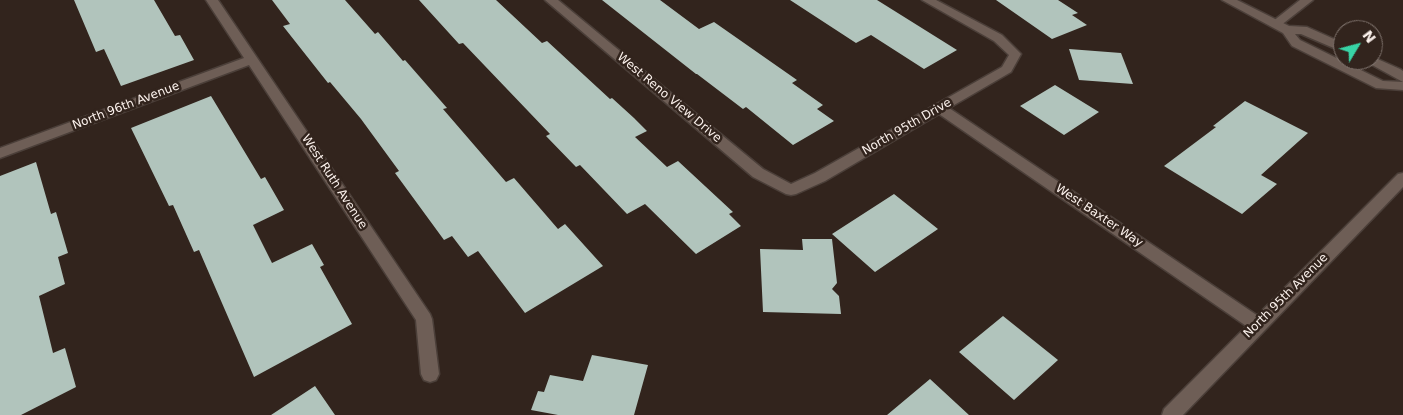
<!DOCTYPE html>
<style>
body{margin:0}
#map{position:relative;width:1403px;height:415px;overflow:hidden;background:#32241d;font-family:"DejaVu Sans",sans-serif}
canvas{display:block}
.north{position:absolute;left:1333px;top:20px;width:50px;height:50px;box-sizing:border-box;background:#32241d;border:1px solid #827670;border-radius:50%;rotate:53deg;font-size:14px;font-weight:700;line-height:20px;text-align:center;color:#fbf1ec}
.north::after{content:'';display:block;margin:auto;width:18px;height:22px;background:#38d4a6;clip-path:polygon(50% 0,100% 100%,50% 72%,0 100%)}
</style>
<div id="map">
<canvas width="1403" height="415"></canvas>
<div class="north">N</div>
</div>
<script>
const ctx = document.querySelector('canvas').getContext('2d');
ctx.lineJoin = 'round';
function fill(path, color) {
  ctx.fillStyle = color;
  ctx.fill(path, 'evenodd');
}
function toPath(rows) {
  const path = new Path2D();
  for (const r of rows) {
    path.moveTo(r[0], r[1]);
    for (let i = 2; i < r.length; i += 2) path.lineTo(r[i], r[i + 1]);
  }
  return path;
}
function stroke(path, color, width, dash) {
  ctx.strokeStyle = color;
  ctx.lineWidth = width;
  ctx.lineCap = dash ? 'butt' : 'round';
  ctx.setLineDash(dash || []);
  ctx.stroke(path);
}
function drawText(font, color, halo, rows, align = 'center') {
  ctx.font = font + ' "DejaVu Sans",sans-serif';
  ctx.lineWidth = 5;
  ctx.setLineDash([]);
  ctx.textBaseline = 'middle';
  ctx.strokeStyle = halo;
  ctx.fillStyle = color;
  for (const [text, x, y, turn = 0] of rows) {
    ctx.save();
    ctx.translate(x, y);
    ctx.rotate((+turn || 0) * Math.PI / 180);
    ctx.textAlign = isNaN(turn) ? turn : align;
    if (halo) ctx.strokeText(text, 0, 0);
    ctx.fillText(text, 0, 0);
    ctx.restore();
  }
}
fill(toPath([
 [74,0,154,0,175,36,180,35,194,60,121,86,104,49,96,52],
 [272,0,345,0,375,34,378,32,403,61,405,60,447,108,443,109,506,182,514,178,558,229,565,224,603,266,525,313,478,251,468,257,452,236,444,240,395,173,399,171,361,119,330,82,328,83,283,26,290,24],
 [419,0,496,0,542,43,547,41,610,99,612,98,634,118,647,131,635,137,667,167,678,161,733,212,729,214,741,226,696,254,645,204,627,214,580,165,576,167,546,136,550,134,463,43,459,44],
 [602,0,660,0,699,29,714,22,797,80,792,83,823,105,817,109,834,121,793,145,746,107,743,109,697,74,696,74],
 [790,0,877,0,957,50,924,69,871,35,856,43],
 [996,0,1058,0,1078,13,1072,15,1087,25,1052,39],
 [1069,49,1121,53,1133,84,1079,80],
 [1055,85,1099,112,1064,135,1020,106],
 [211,96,261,179,265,177,284,210,253,225,272,263,312,244,324,265,320,267,352,324,254,377,199,250,194,252,173,205,169,206,131,128],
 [1245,101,1308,133,1261,175,1277,184,1242,214,1164,166,1216,127,1213,126],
 [36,162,51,214,56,212,68,253,58,257,65,284,39,296,53,353,65,348,76,387,21,415,0,415,0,176],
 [894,194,938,229,875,272,832,234],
 [802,239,832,239,837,283,832,289,839,296,841,314,763,312,760,249,803,250],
 [1003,316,1058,360,1014,400,959,352],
 [592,355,648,365,634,415,558,415,531,410,538,391,544,392,550,375,583,381],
 [930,379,969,415,887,415],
 [315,386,335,415,271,415]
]), '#b1c4bc');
const service = toPath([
 [1300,0,1313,0,1280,26,1272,26,1270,24,1272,22,1300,0]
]);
const minor = toPath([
 [206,0,218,0,430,314,432,319,439,374,436,380,430,382,424,380,421,374,416,320,249,65,0,158,0,148,244,58,206,0],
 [545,0,558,0,763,169,791,184,815,173,1002,67,1009,55,994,41,922,0,936,0,1002,35,1021,54,1011,72,949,108,1264,320,1267,325,1264,330,1258,332,1252,330,939,114,825,181,796,194,791,195,786,194,753,177,545,0],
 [1222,0,1237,0,1289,26,1307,27,1343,43,1343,52,1301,34,1295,34,1300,40,1383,81,1403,82,1363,60,1373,60,1373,57,1400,69,1403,71,1403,90,1376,88,1292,46,1283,33,1222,0]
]);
const tertiary = toPath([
 [1403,173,1403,187,1183,415,1162,415,1164,409,1398,174,1403,173]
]);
stroke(service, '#4b3f39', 3);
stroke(minor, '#4b3f39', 3);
stroke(tertiary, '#4b3f39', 3);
fill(service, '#6e5e56');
fill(minor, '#6e5e56');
fill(tertiary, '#6e5e56');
drawText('12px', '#fbf1ec', '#32241d', [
 ["West Reno View Drive",669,98,40],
 ["North 96th Avenue",126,106,-21],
 ["North 95th Drive",907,127,-30],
 ["West Ruth Avenue",334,182,57],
 ["West Baxter Way",1099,216,34],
 ["North 95th Avenue",1286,296,-45]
]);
</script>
